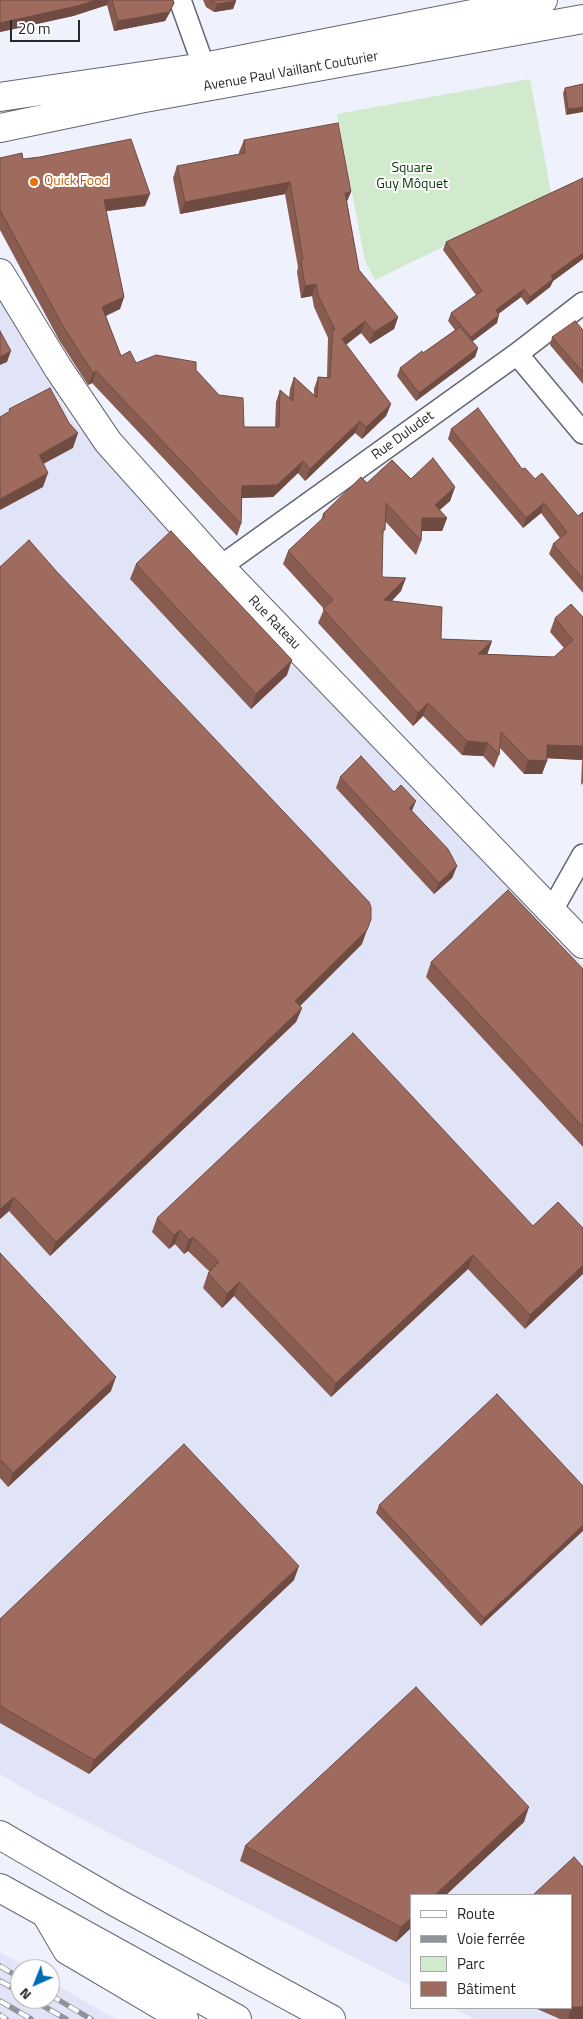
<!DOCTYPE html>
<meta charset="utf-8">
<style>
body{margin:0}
#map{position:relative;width:583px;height:2019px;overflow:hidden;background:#eff1fc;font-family:"Titillium Web",sans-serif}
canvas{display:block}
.legend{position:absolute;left:410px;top:1894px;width:162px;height:115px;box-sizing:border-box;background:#fff;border:1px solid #a9a9ab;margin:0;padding:6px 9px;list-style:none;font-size:15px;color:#27282c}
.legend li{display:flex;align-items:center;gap:10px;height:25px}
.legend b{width:25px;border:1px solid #a9a9ab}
.north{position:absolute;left:10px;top:1959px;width:50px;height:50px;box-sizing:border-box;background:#fff;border:1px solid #a9a9ab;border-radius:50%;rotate:224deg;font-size:14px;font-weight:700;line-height:20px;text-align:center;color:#27282c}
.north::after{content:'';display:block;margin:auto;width:18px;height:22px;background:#006ab6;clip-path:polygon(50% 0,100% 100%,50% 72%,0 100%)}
.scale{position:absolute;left:10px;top:20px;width:70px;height:22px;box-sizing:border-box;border:2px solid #27282c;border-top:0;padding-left:6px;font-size:15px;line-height:18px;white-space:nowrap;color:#27282c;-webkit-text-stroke:4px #fff;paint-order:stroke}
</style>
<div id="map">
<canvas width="583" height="2019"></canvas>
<ul class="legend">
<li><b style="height:6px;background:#fff"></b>Route</li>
<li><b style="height:6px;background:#92949c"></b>Voie ferrée</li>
<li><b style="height:14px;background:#d1e9cd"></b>Parc</li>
<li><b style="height:14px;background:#9f6b5e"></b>Bâtiment</li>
</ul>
<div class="north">N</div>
<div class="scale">20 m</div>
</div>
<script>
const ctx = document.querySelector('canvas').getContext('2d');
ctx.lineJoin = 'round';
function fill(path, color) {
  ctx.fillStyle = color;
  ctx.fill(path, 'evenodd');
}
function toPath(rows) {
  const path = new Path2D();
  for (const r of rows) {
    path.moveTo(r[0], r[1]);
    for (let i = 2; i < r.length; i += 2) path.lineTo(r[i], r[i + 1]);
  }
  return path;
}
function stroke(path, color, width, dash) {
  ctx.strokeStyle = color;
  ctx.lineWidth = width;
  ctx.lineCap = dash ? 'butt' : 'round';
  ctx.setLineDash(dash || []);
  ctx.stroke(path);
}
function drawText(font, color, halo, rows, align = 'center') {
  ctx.font = font + ' "Titillium Web",sans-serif';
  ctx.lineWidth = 4;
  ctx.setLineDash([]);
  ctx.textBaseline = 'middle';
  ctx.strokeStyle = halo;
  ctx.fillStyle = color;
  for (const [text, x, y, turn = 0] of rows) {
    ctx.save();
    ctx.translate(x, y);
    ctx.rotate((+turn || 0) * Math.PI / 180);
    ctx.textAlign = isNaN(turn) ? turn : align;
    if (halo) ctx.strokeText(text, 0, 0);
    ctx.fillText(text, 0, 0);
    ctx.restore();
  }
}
fill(toPath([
 [0,284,69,417,583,965,583,2019,475,2019,453,2008,572,2008,572,1895,412,1895,412,1987,35,1795,0,1774],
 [0,1952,29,1969,20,1969,20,1999,50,1999,50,1981,115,2019,0,2019]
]), '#e0e4f6');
fill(toPath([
 [530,79,552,198,486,226,375,280,365,261,337,114]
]), '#d1e9cd');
const street = toPath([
 [180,0,204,67],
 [517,354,583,433],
 [220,567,517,354,583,303],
 [552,910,583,855]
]);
const secondary = toPath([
 [0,273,58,368,108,442,220,567,583,944]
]);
const primary = toPath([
 [0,97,204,67,543,0],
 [0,128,139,99,583,19]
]);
const highway = toPath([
 [0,1835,117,1903,331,2019],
 [0,1888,237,2019],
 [46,1914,67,1950,184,2019]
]);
stroke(street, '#656770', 24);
stroke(secondary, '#656770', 30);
stroke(primary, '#656770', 30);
stroke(highway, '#656770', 30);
stroke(street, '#fff', 21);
stroke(secondary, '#fff', 28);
stroke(primary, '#fff', 28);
stroke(highway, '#fff', 28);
const rail = toPath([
 [0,1966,20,1978],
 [0,1981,20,1992],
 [50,1995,91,2019],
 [31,1999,66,2019],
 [0,2001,31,2019],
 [0,2015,6,2019]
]);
stroke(rail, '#92949c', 5.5);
stroke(rail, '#fff', 4, [11]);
fill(toPath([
 [0,0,173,0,174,3,170,12,165,21,114,31,107,5,73,16,0,32],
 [203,0,235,0,236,1,233,9,214,12,206,7],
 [583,84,566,115,563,93,565,88],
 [244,140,347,202,359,270,398,317,394,329,370,344,361,333,346,345,391,404,386,416,362,439,355,433,305,481,298,473,273,497,242,498,241,524,237,536,92,383,88,385,59,340,0,230,0,158,23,159,145,206,106,211,124,297,120,309,106,316,121,356,136,363,196,370,244,427,275,427,276,402,280,390,289,398,290,389,294,377,314,395,314,389,318,377,327,377,328,338,314,307,312,296,301,298,297,272,298,267,285,194,180,214,173,178,177,166,239,154,239,152],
 [583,178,583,259,553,281,550,287,527,305,521,297,498,314,497,323,472,341,478,348,475,357,416,401,397,376,400,368,423,353,455,330,448,321,451,313,476,295,443,250,446,242],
 [583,330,583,384,550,345,552,337],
 [451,429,522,469,535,479,578,516,583,512,583,593,549,554,553,544,560,538,541,513,523,528,448,439],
 [411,479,455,487,450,501,439,510,447,518,442,531,422,531,421,541,416,555,385,521,383,535,382,577,401,591,392,601,441,639,492,641,487,654,554,657,564,648,550,632,555,618,583,617,583,783,581,785,582,760,547,758,542,774,524,774,500,748,499,755,494,768,483,756,462,755,423,716,413,726,318,623,324,609,283,564,288,551,321,521,323,514,367,483],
 [136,564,287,675,251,709,130,579],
 [0,567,362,944,300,1006,302,1008,296,1022,50,1256,9,1211,0,1219],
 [340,777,412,811,457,866,452,878,434,894,336,788],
 [431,962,583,969,583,1147,426,977],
 [157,1218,533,1226,583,1228,525,1329,468,1269,331,1397,234,1296,222,1308,203,1288,208,1273,210,1272,188,1251,184,1254,175,1244,169,1249,152,1232],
 [0,1253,111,1391,8,1487,0,1478],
 [583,1486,481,1626,376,1513,379,1505],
 [294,1580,89,1774,0,1723,0,1619],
 [524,1822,446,1895,412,1895,412,1927,396,1942,240,1861,245,1846],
 [572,1895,583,2019,560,2019,535,2008,572,2008]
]), '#895c51');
fill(toPath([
 [96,0,109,0,107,5,73,16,0,32,0,23],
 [236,1,233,9,214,12,217,4],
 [174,3,170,12,165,21,114,31,118,21],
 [583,107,583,112,566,115,568,109],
 [290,182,285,194,180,214,185,202],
 [351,192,346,204,345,193],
 [150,194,145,206,100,212,104,200],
 [583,253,583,259,553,281,550,287,527,305,530,297,551,276],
 [316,284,312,296,301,298,305,286],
 [524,289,521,297,493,318,496,310],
 [124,297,120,309,98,319,102,307],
 [499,315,497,323,468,345,471,337],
 [398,317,394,329,370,344,374,332],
 [365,321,361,333,337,351,342,339],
 [478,348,475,357,416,401,419,393],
 [11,351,7,362,0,365,0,357],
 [96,371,92,383,88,385,93,373],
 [391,404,386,416,362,439,366,427],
 [360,421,355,433,305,481,310,469],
 [78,433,73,448,34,469,39,455],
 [303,461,298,473,273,497,238,498,242,486],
 [48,473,43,487,0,510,0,499],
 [455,487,450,501,431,518,447,518,442,531,417,531,422,518,435,505],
 [544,503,541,513,523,528,526,518],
 [406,578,401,591,379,613,384,600],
 [492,641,487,655,478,654],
 [292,660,287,675,251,709,256,694],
 [428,703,423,716,413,726,418,713],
 [467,741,488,743,483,756,462,755],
 [547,745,583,746,583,757,582,760,542,758],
 [528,760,547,761,542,774,524,774],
 [416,801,411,813,409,808],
 [457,866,452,878,434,894,439,883],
 [371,919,362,944,290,1016,295,1001],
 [302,1008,296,1022,50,1256,56,1242],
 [14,1197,9,1211,0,1219,0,1209],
 [180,1230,175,1244,169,1249,174,1235],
 [193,1237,188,1251,184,1254,189,1240],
 [473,1255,468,1269,331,1397,336,1383],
 [583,1265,583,1274,525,1329,530,1315],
 [239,1282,234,1296,222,1308,227,1294],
 [116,1377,111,1391,8,1487,13,1473],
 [583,1525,583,1531,481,1626,484,1618],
 [299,1566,294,1580,89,1774,94,1760],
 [529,1807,524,1822,446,1895,435,1895],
 [412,1917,412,1927,396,1942,401,1927],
 [572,2007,583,2007,583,2019,568,2019]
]), '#6f4b42');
const building = toPath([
 [0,0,96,0,77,6,0,23,0,0],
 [112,0,173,0,174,3,169,12,118,21,112,0],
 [210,0,235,0,236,1,217,4,210,0],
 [583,84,583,107,568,109,565,88,583,84],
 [338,123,351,192,345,193,359,270,398,317,374,332,365,321,342,339,391,404,366,427,360,421,310,469,303,461,277,485,242,486,241,524,96,371,93,373,64,328,0,210,0,158,22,153,23,159,40,157,131,139,150,194,104,200,124,297,102,307,121,356,130,351,136,363,156,355,196,362,196,370,219,395,243,398,244,427,279,427,280,390,293,401,294,377,317,398,318,377,330,378,333,327,335,330,318,295,316,284,305,286,301,260,303,259,290,182,185,202,177,166,245,153,244,140,338,123],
 [583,178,583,253,551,276,553,279,530,297,524,289,496,310,499,315,471,337,451,313,482,291,446,242,583,178],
 [575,321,583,330,583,372,552,337,575,321],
 [460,327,478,348,419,393,400,368,422,351,423,353,460,327],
 [0,331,11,351,0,357,0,331],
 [50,388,69,423,78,433,39,455,48,473,0,499,0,417,10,411,9,409,50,388],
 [478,408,522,469,525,468,535,479,542,473,578,516,583,512,583,579,553,544,567,532,544,503,526,518,451,429,478,408],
 [433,458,455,487,435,505,447,518,422,518,421,541,386,503,385,530,383,530,382,577,406,578,384,600,442,607,441,639,492,641,478,654,554,657,573,640,555,618,571,604,583,617,583,746,547,745,547,761,528,760,501,732,499,755,488,743,467,741,428,703,418,713,323,609,333,600,288,551,325,516,323,514,361,477,367,483,392,460,411,479,433,458],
 [171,531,292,660,256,694,136,564,171,531],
 [29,540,57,572,369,902,371,907,371,919,367,930,295,1001,302,1008,56,1242,14,1197,0,1209,0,567,29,540],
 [361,756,394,792,401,785,416,801,409,808,448,849,457,866,439,883,340,777,361,756],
 [508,890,583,969,583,1127,431,962,508,890],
 [353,1033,533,1226,558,1202,583,1228,583,1265,530,1315,473,1255,336,1383,239,1282,227,1294,208,1273,219,1262,193,1237,189,1240,180,1230,174,1235,157,1218,353,1033],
 [0,1253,116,1377,13,1473,2,1461,0,1463,0,1253],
 [497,1394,583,1486,583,1525,484,1618,379,1505,497,1394],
 [184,1444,299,1566,94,1760,0,1706,0,1619,184,1444],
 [416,1687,529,1807,435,1895,412,1895,412,1917,401,1927,245,1846,416,1687],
 [574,1857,583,1867,583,2007,572,2007,572,1895,533,1895,574,1857]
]);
fill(building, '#9f6b5e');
stroke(building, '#6f4b42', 1);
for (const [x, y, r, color] of [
 [34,182,5,"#e8710a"]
]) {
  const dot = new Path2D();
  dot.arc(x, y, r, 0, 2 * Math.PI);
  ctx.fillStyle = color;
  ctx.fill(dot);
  stroke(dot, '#fff', 2);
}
drawText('14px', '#27282c', '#fff', [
 ["Avenue Paul Vaillant Couturier",291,72,-10],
 ["Rue Duludet",403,436,-36],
 ["Rue Rateau",274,623,46]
]);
drawText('14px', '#043900', '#fff', [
 ["Square",412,169],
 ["Guy Môquet",412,185]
]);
drawText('14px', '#c56008', '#fff', [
 ["Quick Food",44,182]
], 'left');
</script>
